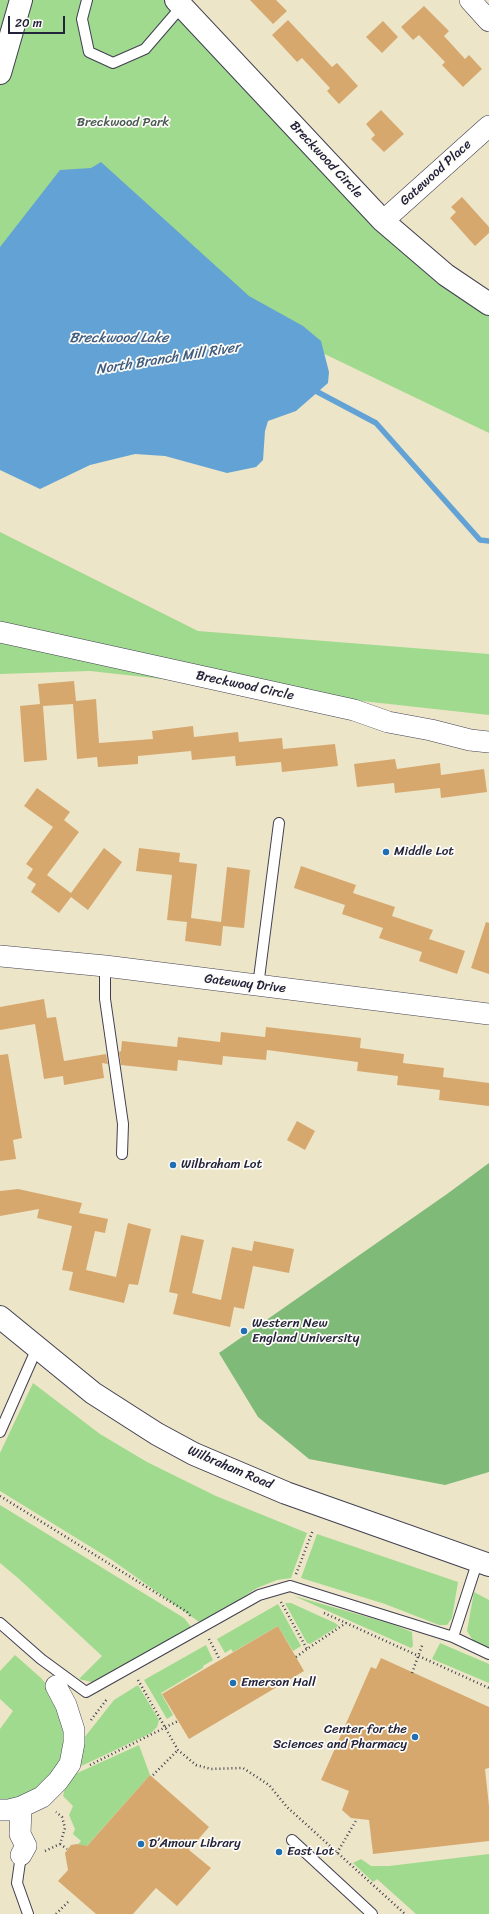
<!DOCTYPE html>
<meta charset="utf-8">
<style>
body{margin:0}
#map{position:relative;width:489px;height:1914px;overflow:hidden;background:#ede5c8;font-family:Sriracha,sans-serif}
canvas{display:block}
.scale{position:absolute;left:8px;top:16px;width:57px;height:18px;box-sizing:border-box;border:2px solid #22223b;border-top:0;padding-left:5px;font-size:12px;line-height:14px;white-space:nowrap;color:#22223b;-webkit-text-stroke:3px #fdfcf7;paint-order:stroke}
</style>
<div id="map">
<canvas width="489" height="1914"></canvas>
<div class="scale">20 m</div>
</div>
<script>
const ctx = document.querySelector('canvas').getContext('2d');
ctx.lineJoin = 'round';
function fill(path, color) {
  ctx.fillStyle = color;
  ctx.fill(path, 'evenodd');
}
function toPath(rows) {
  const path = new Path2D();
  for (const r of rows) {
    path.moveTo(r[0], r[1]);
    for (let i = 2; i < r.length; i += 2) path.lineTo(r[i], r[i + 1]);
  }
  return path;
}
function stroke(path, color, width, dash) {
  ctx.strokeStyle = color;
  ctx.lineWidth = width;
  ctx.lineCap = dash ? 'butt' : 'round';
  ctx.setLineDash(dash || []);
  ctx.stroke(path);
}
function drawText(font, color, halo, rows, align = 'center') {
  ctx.font = font + ' Sriracha,sans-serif';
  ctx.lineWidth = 3.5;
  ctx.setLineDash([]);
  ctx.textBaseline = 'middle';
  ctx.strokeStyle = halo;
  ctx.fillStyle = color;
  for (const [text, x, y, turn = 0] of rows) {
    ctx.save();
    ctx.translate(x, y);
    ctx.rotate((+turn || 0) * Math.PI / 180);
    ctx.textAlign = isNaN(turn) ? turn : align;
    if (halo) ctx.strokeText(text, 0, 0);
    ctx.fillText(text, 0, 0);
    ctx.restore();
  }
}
fill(toPath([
 [0,0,175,0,489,313,489,433,85,239,0,284],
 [0,532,198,631,489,654,489,715,90,671,0,674],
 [33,1383,100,1434,147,1462,216,1496,307,1533,291,1578,277,1580,257,1588,202,1624,112,1560,0,1491,0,1453],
 [0,1505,184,1618,192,1628,96,1683,79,1679,102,1656,18,1578,0,1563],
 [317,1534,458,1582,452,1618,447,1625,439,1625,385,1604,301,1578],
 [474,1592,489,1600,489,1649,474,1642,467,1631],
 [294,1596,392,1624,412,1632,413,1646,411,1648],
 [285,1603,291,1603,335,1623,338,1625,337,1627,310,1644,307,1643],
 [278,1604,301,1646,293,1651,278,1626,233,1652,231,1649,225,1653,217,1639],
 [440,1643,489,1664,489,1683,432,1659],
 [206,1645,213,1660,203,1666,203,1668,161,1693,173,1715,167,1719,144,1680],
 [15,1655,41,1678,52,1691,65,1717,65,1757,46,1784,18,1799,0,1800,0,1729,13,1711,0,1699,0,1671],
 [138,1685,159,1720,157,1727,151,1733,73,1770,80,1743,114,1700],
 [139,1745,150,1775,84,1849,78,1844,81,1841,73,1834,75,1829,69,1815,73,1806,63,1796,65,1788,73,1775],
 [489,1854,489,1914,416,1914,377,1879,373,1882,353,1863,361,1859,371,1866,389,1866]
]), '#a0da8e');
fill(toPath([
 [489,1163,489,1472,445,1485,309,1459,258,1417,219,1353,447,1194]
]), '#80ba79');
fill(toPath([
 [101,162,249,296,303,326,321,341,329,372,328,383,296,411,268,421,265,431,263,460,256,467,227,473,165,456,135,454,90,465,40,489,0,470,0,247,60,170,91,168]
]), '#63a2d5');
stroke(toPath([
 [312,389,376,423,480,540,489,541]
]), '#63a2d5', 5.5);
fill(toPath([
 [250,0,276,0,287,11,273,24],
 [424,6,449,31,444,36,465,59,469,55,482,69,463,87,442,65,445,62,419,35,413,40,401,27],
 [288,20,332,67,337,63,358,86,339,104,327,91,330,88,302,58,297,62,272,35],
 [383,21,398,37,382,53,366,37],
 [381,110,404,134,384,152,371,139,375,135,366,124],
 [462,197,489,227,489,233,475,246,450,218,456,212,451,207],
 [74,681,76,701,96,699,99,743,153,739,152,731,193,726,194,737,238,732,239,742,282,738,283,749,335,744,338,766,282,772,281,762,236,766,235,756,192,760,191,751,138,756,138,764,98,767,97,757,77,759,73,704,43,706,47,760,24,762,20,706,40,704,38,684],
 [395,759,397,769,440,763,441,775,484,769,487,792,441,798,440,788,395,793,394,783,357,787,354,764],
 [37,788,70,812,64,820,79,832,47,875,71,893,104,848,122,862,88,910,71,897,59,913,31,892,36,884,27,878,33,869,26,864,53,827,24,806],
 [139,848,180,853,179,862,197,864,191,918,221,922,227,867,250,870,244,928,223,926,221,946,185,941,187,922,167,920,172,875,136,871],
 [301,866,356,885,353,893,395,907,392,916,433,930,429,939,465,951,457,974,419,961,422,952,379,938,383,928,342,914,345,905,294,888],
 [486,922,489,923,489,974,471,968],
 [44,999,47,1018,56,1017,64,1061,106,1054,108,1064,102,1063,104,1078,64,1085,63,1076,44,1079,35,1024,0,1030,0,1007],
 [266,1027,361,1038,360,1048,404,1054,403,1063,444,1068,443,1077,489,1083,489,1106,439,1100,440,1090,397,1085,398,1076,357,1071,358,1062,267,1050,266,1060,223,1056,222,1065,178,1060,177,1071,121,1065,119,1052,121,1051,122,1041,177,1047,178,1037,220,1042,221,1032,265,1037],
 [8,1054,22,1138,13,1140,16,1159,0,1161,0,1055],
 [297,1121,315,1131,305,1150,287,1140],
 [18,1189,82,1203,79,1213,108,1219,105,1233,95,1231,86,1270,116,1277,128,1223,151,1229,138,1285,129,1284,124,1303,69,1290,73,1272,62,1270,72,1226,37,1218,39,1209,0,1216,0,1191],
 [181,1235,204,1240,192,1293,221,1300,232,1247,252,1251,254,1241,294,1249,289,1273,253,1266,244,1309,234,1307,230,1327,173,1314,178,1294,169,1292],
 [278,1626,304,1671,189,1739,162,1694],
 [381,1658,489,1707,489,1768,485,1769,489,1806,489,1841,373,1854,369,1820,351,1818,342,1810,349,1791,321,1780,371,1667,376,1669],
 [150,1775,209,1827,189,1850,211,1868,177,1906,156,1888,133,1914,96,1914,58,1881,68,1870,65,1853,71,1845,77,1844,87,1846]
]), '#d6a86e');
const lane = toPath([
 [87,0,82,19,89,52,113,63,145,49,182,6],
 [105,966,105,999,123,1124,122,1154],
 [258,986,279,823],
 [0,1432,37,1348],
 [0,1623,41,1659,86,1692,259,1595,290,1586,453,1637,489,1654],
 [453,1637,478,1560],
 [292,1840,372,1914],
 [21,1855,17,1883,28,1914]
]);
const street = toPath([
 [470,0,489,21],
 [383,221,489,126],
 [0,632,354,710,388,722,431,730,470,740,489,742],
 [0,956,105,966,489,1014],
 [21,1807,20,1834,26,1846,21,1855],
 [0,1810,9,1810,21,1807,42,1797,58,1781,70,1764,74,1743,74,1730,66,1705,56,1686]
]);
const secondary = toPath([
 [176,0,383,221,446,275,489,304],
 [0,73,21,0],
 [0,1317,93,1393,157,1434,194,1454,286,1493,489,1565]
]);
stroke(lane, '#403f50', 12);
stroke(street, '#403f50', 22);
stroke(secondary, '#403f50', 24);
stroke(toPath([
 [0,1496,187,1612,192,1618],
 [296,1574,313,1530],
 [281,1602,307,1649,346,1623],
 [324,1613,489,1688],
 [209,1639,220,1660],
 [296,1657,307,1649],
 [412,1673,423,1643],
 [138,1680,178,1750,196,1765,211,1769,243,1768,269,1785,287,1807,405,1914],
 [91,1720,107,1699],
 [90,1765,178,1721],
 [153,1775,178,1750],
 [60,1844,67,1849],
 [45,1851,60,1844,65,1828,62,1817,56,1812],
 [337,1853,357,1819],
 [56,1914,68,1902]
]), '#403f50', 2.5, [1, 3]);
stroke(lane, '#fff', 10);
stroke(street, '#fff', 21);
stroke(secondary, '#fff', 22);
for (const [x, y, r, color] of [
 [386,852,4,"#1f6fb2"],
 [173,1165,4,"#1f6fb2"],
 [244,1331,4,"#1f6fb2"],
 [233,1683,4,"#1f6fb2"],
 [415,1737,4,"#1f6fb2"],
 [141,1844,4,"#1f6fb2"],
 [279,1852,4,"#1f6fb2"]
]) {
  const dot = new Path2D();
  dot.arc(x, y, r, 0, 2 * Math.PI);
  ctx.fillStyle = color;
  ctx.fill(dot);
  stroke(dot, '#fdfcf7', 1.5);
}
drawText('13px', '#485954', '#fdfcf7', [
 ["Breckwood Park",123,123]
]);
drawText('13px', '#22223b', '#fdfcf7', [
 ["Breckwood Circle",326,160,47],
 ["Gatewood Place",436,173,-42],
 ["Breckwood Circle",245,686,12],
 ["Gateway Drive",245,984,7],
 ["Wilbraham Road",230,1468,23]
]);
drawText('13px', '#22223b', '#fdfcf7', [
 ["Middle Lot",394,852],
 ["Wilbraham Lot",181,1165],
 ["Western New",252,1324],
 ["England University",252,1339],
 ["Emerson Hall",241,1683],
 ["Center for the",407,1730,"right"],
 ["Sciences and Pharmacy",407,1745,"right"],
 ["D’Amour Library",149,1844],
 ["East Lot",287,1852]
], 'left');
drawText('italic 14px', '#3f5c80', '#fdfcf7', [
 ["Breckwood Lake",119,338],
 ["North Branch Mill River",168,359,-9]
]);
</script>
